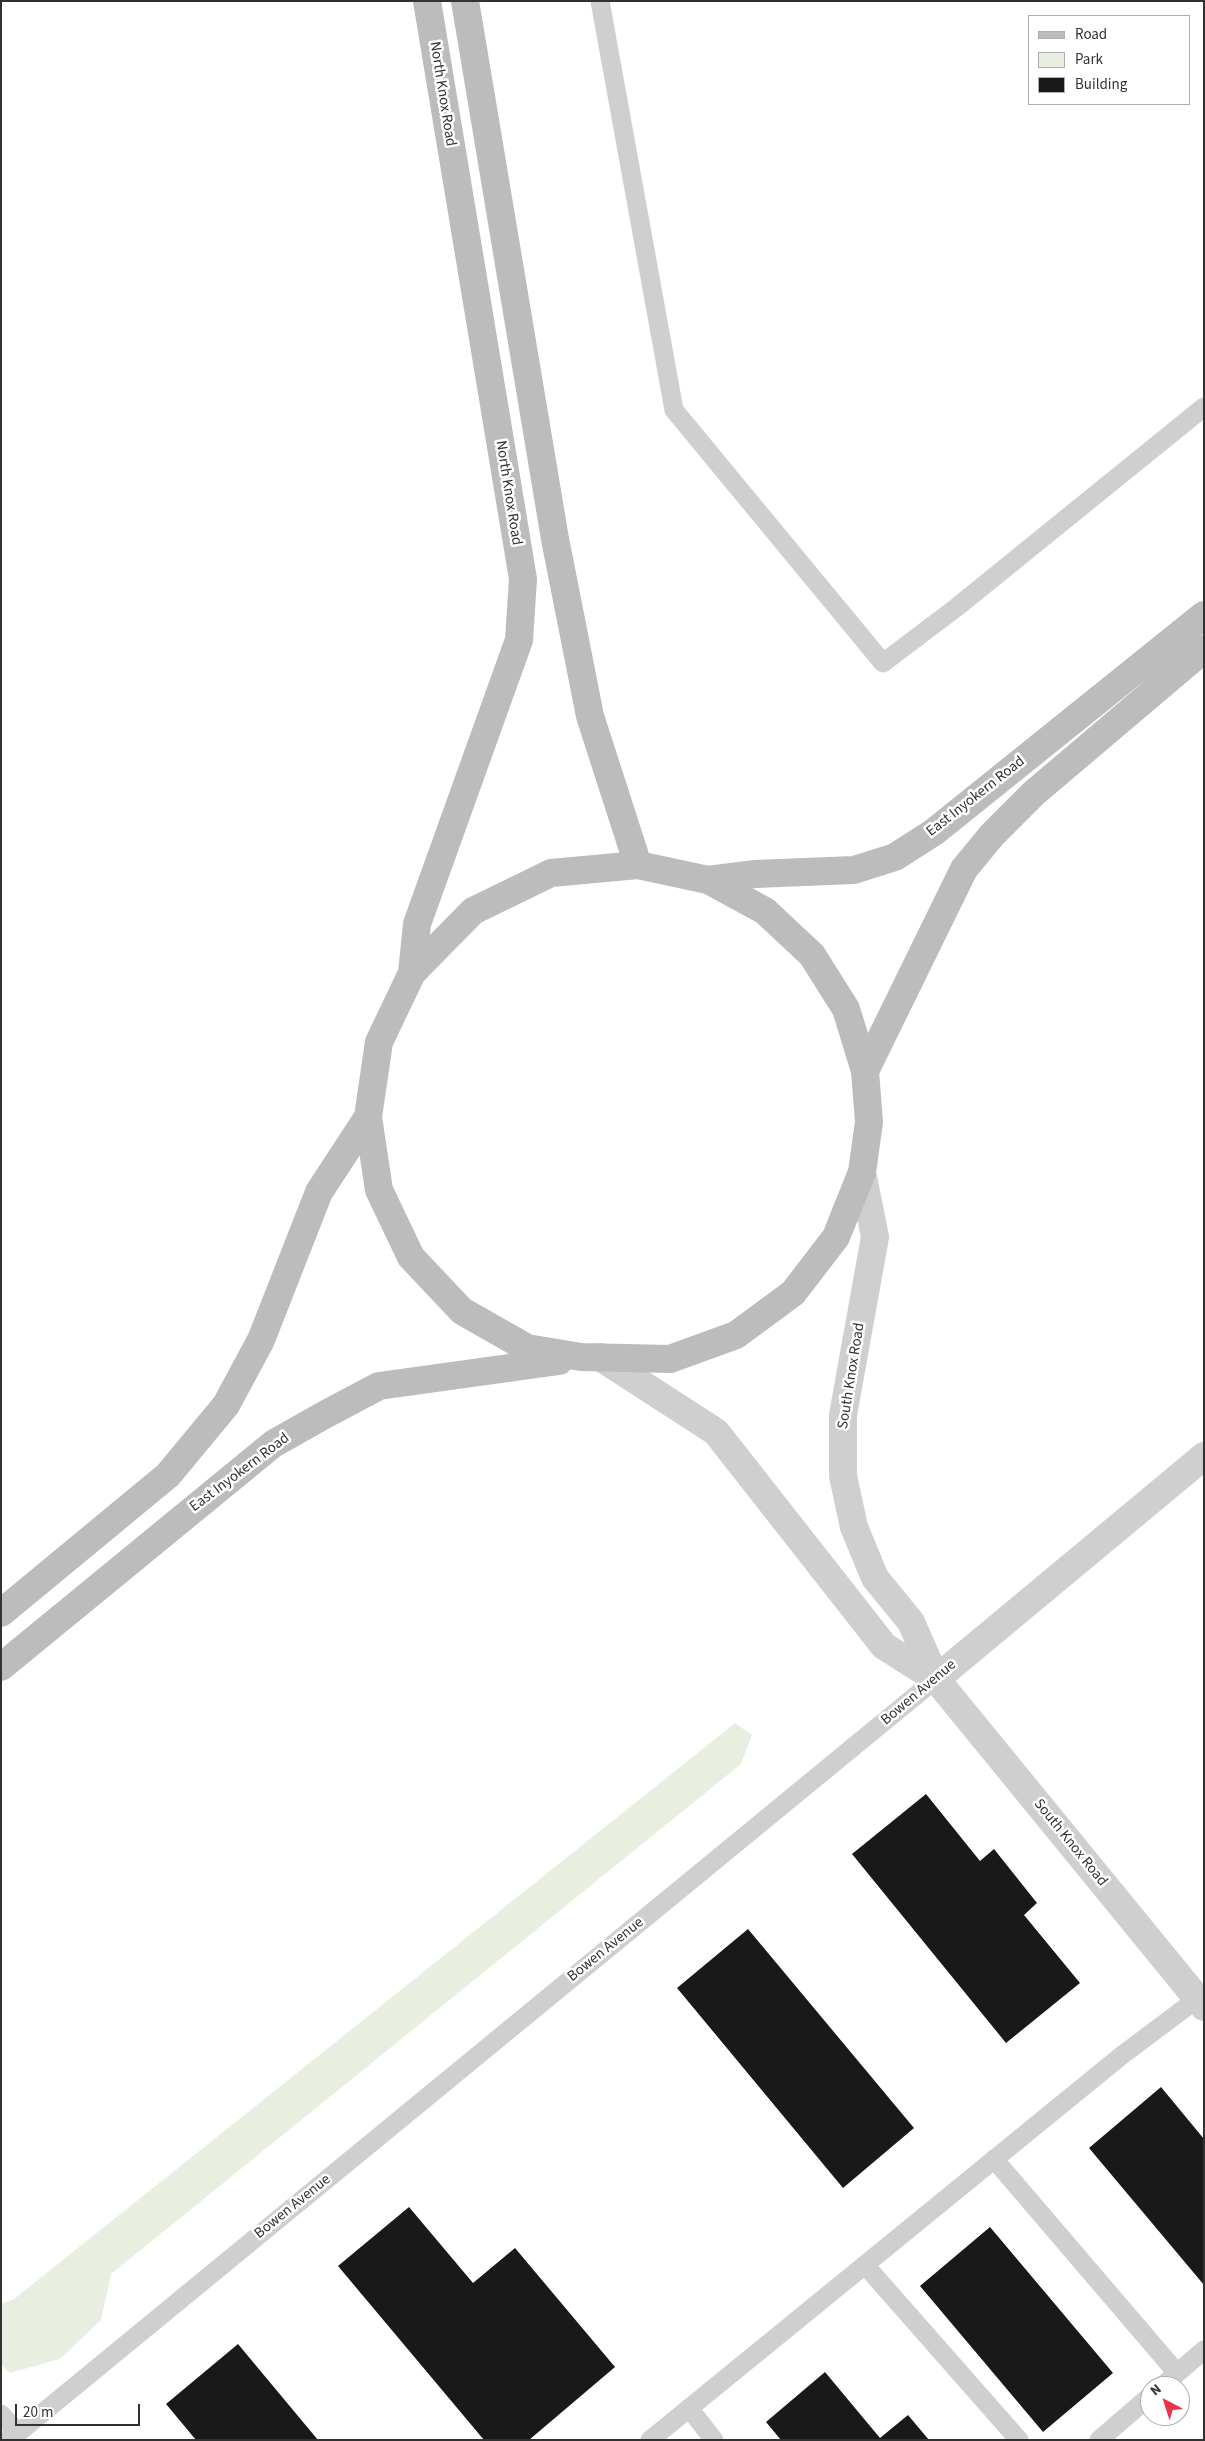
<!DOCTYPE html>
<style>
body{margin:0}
#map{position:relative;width:1205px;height:2441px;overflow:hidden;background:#fff;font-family:"Source Sans 3",sans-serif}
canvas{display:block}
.frame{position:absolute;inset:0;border:2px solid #323232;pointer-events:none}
.legend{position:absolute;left:1028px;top:15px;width:162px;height:90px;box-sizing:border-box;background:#fff;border:1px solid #adadad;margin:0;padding:6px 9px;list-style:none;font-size:15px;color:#323232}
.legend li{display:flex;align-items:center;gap:10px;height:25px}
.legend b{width:25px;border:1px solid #adadad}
.north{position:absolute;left:1140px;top:2376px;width:50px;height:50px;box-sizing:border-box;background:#fff;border:1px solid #adadad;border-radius:50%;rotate:320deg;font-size:14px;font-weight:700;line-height:20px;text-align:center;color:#323232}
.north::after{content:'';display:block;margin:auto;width:18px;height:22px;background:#eb3248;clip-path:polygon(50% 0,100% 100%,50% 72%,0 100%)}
.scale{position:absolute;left:15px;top:2404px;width:125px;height:22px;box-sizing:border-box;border:2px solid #323232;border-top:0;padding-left:6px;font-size:15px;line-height:18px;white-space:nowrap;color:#323232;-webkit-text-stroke:4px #fff;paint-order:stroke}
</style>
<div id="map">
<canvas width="1205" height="2441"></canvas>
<div class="frame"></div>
<ul class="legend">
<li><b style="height:6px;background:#bcbcbc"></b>Road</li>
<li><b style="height:14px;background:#e9efe0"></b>Park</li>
<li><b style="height:14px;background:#191919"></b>Building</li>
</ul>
<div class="north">N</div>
<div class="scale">20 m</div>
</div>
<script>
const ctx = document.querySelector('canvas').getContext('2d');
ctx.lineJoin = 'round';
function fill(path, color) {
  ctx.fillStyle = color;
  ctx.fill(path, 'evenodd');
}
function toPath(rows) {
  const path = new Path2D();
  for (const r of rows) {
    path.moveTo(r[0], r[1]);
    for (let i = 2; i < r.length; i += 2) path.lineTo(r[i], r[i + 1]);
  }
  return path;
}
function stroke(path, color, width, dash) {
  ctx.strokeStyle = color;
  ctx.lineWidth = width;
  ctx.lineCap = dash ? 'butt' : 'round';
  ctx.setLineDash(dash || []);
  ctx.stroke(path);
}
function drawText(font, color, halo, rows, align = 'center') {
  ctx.font = font + ' "Source Sans 3",sans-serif';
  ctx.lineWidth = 5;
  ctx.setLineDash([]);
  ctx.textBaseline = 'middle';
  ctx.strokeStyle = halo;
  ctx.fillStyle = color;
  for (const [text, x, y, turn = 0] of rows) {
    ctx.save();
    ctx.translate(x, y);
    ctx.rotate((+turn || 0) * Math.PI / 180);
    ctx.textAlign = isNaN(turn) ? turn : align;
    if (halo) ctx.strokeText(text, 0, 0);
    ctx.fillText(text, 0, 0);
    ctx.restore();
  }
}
fill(toPath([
 [735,1723,752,1735,741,1764,111,2274,101,2320,60,2359,10,2373,1,2365,1,2304,14,2299]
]), '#e9efe0');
fill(toPath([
 [926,1794,980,1861,994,1849,1037,1903,1024,1915,1080,1983,1006,2043,852,1854],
 [748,1929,914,2128,843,2188,677,1988],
 [1161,2087,1204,2139,1204,2285,1089,2148],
 [409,2207,473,2283,515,2248,615,2367,529,2440,484,2440,338,2266],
 [990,2227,1113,2373,1043,2432,920,2286],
 [238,2344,318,2440,196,2440,166,2404],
 [825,2372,880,2438,908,2415,929,2440,781,2440,766,2422]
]), '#191919');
stroke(toPath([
 [600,1,674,410,883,663,957,607,1204,407],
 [994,2159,1177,2373],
 [865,2265,1019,2440],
 [1162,2386,1204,2350],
 [689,2408,714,2440],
 [1,2414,18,2433],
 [6,2440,18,2433,936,1679],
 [650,2440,1121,2056,1197,1999],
 [1099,2440,1150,2396]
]), '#cfcfcf', 19);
stroke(toPath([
 [862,1172,875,1237,843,1415,843,1476,854,1527,875,1578,911,1622,936,1679,1204,2007],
 [600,1357,716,1432,884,1646,936,1679],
 [936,1679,1204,1456]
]), '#cfcfcf', 28);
stroke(toPath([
 [465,1,555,539,590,716,638,865],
 [708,880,755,874,854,870,895,857,934,832,1204,615],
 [412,973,417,924,519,640,523,579,427,1],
 [865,1071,846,1009,812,955,765,911,708,880,638,865,551,873,473,911,412,973,379,1042,368,1117,379,1190,411,1257,462,1311,527,1348,581,1357,670,1359,736,1335,793,1293,836,1237,862,1172,869,1122,865,1071,964,869,992,835,1034,793,1204,649],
 [1,1613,168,1475,226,1405,261,1340,319,1192,368,1117],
 [1,1667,273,1444,326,1414,379,1386,559,1361]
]), '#bcbcbc', 28);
drawText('15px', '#323232', '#fff', [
 ["North Knox Road",442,94,81],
 ["North Knox Road",508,493,81],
 ["East Inyokern Road",976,797,-38],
 ["South Knox Road",852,1376,-81],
 ["East Inyokern Road",240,1473,-37],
 ["Bowen Avenue",919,1693,-40],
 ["South Knox Road",1070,1843,51],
 ["Bowen Avenue",606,1950,-39],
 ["Bowen Avenue",293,2207,-39]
]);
</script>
